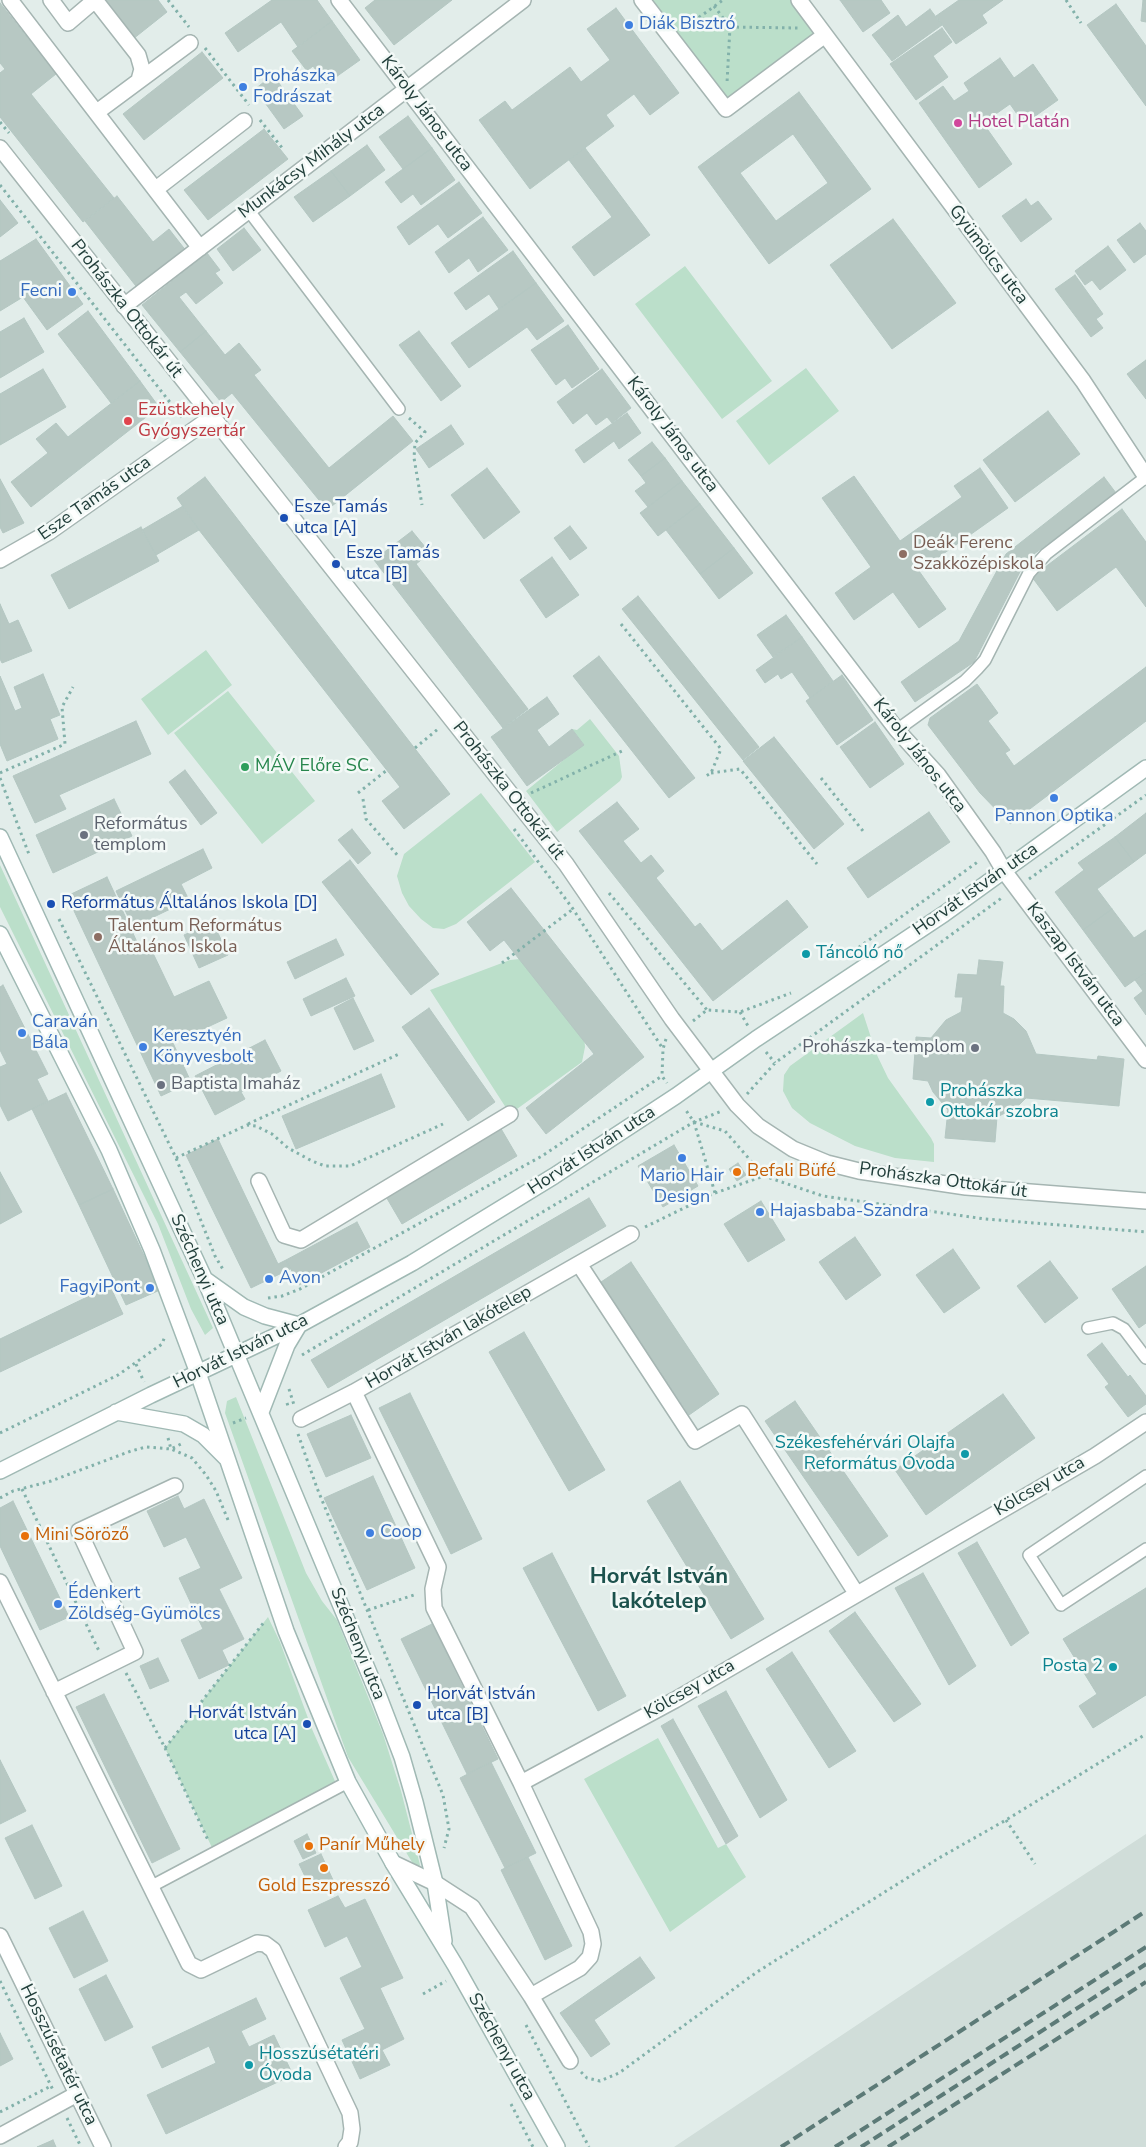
<!DOCTYPE html>
<meta charset="utf-8">
<style>
body{margin:0}
canvas{display:block;background:#e2edea}
</style>
<canvas width="1146" height="2147"></canvas>
<script>
const ctx = document.querySelector('canvas').getContext('2d');
ctx.lineJoin = 'round';
function fill(path, color) {
  ctx.fillStyle = color;
  ctx.fill(path, 'evenodd');
}
function toPath(rows) {
  const path = new Path2D();
  for (const r of rows) {
    path.moveTo(r[0], r[1]);
    for (let i = 2; i < r.length; i += 2) path.lineTo(r[i], r[i + 1]);
  }
  return path;
}
function stroke(path, color, width, dash) {
  ctx.strokeStyle = color;
  ctx.lineWidth = width;
  ctx.lineCap = dash ? 'butt' : 'round';
  ctx.setLineDash(dash || []);
  ctx.stroke(path);
}
function drawText(font, color, halo, rows, align = 'center') {
  ctx.font = font + ' "Nunito Sans",sans-serif';
  ctx.lineWidth = 5;
  ctx.setLineDash([]);
  ctx.textBaseline = 'middle';
  ctx.strokeStyle = halo;
  ctx.fillStyle = color;
  for (const [text, x, y, turn = 0] of rows) {
    ctx.save();
    ctx.translate(x, y);
    ctx.rotate((+turn || 0) * Math.PI / 180);
    ctx.textAlign = isNaN(turn) ? turn : align;
    if (halo) ctx.strokeText(text, 0, 0);
    ctx.fillText(text, 0, 0);
    ctx.restore();
  }
}
fill(toPath([
 [1146,1834,1146,2147,674,2147,1010,1923]
]), '#d0ddd9');
fill(toPath([
 [642,0,799,0,825,35,726,109],
 [685,266,772,381,722,419,635,304],
 [806,368,839,411,769,465,736,421],
 [206,650,232,685,168,735,141,699],
 [228,691,315,801,262,844,174,733],
 [590,719,619,756,622,777,620,781,557,832,526,791,583,744,572,729,577,730],
 [481,793,535,862,456,924,444,929,433,928,421,919,409,906,402,893,397,876,404,854],
 [0,865,213,1328,205,1335,191,1309,158,1224,0,907],
 [520,959,584,1035,585,1047,582,1062,510,1114,430,990,510,960],
 [863,1013,876,1053,888,1078,931,1138,934,1144,934,1162,895,1158,855,1146,810,1123,792,1108,783,1091,784,1075,790,1066],
 [236,1397,306,1573,322,1601,337,1620,383,1734,401,1791,420,1865,418,1867,415,1867,348,1757,225,1413,227,1401],
 [268,1617,280,1642,312,1729,338,1788,215,1854,165,1748],
 [658,1738,718,1848,726,1844,746,1877,670,1932,584,1779]
]), '#bbdfca');
const building = toPath([
 [101,0,158,0,167,12,133,39,101,0],
 [272,0,317,0,332,21,298,47,281,22,238,52,225,33,272,0],
 [375,0,452,0,394,45,365,8,375,0],
 [840,0,881,0,890,13,863,32,840,0],
 [959,0,1003,0,982,15,987,23,956,44,936,16,959,0],
 [1143,0,1146,0,1146,22,1141,21,1143,0],
 [0,3,56,74,31,94,114,198,83,222,0,117,0,73,5,69,0,63,0,3],
 [1116,4,1146,46,1146,106,1087,25,1116,4],
 [616,8,679,93,650,115,634,94,606,115,614,126,530,189,479,120,505,101,512,110,570,67,581,82,610,60,587,29,616,8],
 [930,9,942,25,892,61,872,35,898,15,906,27,930,9],
 [332,21,360,60,326,84,313,66,307,71,292,51,332,21],
 [942,28,952,42,933,56,948,77,916,100,890,64,942,28],
 [202,52,223,78,144,140,123,114,202,52],
 [1000,58,1014,78,1033,64,1058,100,1024,124,1010,104,983,123,1012,164,979,188,919,103,943,86,954,101,969,91,964,83,1000,58],
 [273,75,303,116,284,129,255,89,273,75],
 [799,92,871,189,769,264,698,167,799,92],
 [793,134,828,183,776,221,740,173,793,134],
 [408,116,432,148,403,169,379,137,408,116],
 [264,129,288,159,208,220,184,190,264,129],
 [367,145,385,170,350,196,331,171,367,145],
 [432,148,455,180,421,205,413,194,401,203,385,182,432,148],
 [585,148,650,235,594,276,572,247,612,217,569,160,585,148],
 [331,171,350,196,313,222,294,197,331,171],
 [459,182,482,213,448,238,438,224,409,245,397,227,459,182],
 [117,196,153,242,169,229,187,252,139,290,85,221,117,196],
 [1026,199,1031,206,1038,201,1052,219,1021,242,1002,216,1026,199],
 [0,200,18,223,0,237,0,200],
 [483,217,508,250,478,272,469,258,449,273,435,252,483,217],
 [893,219,956,303,892,349,830,265,893,219],
 [1140,223,1146,231,1146,254,1134,263,1117,240,1140,223],
 [244,228,261,250,233,271,217,249,244,228],
 [36,239,83,304,47,330,23,297,0,311,0,261,36,239],
 [1108,246,1126,270,1100,290,1092,280,1085,285,1075,271,1108,246],
 [513,251,536,283,499,309,489,294,466,310,454,293,513,251],
 [207,253,220,270,215,273,223,283,196,304,186,292,179,297,206,331,180,352,142,305,207,253],
 [1075,275,1103,314,1096,319,1103,328,1091,337,1055,289,1075,275],
 [536,283,564,321,537,340,527,327,469,368,451,343,536,283],
 [88,311,140,381,111,403,58,334,88,311],
 [24,318,44,352,0,378,0,332,24,318],
 [568,325,599,369,572,388,565,378,556,385,531,350,568,325],
 [206,331,225,355,239,343,261,370,254,375,329,468,393,416,413,441,327,510,232,393,221,402,180,352,206,331],
 [419,331,461,386,441,401,399,345,419,331],
 [1146,360,1146,399,1127,374,1146,360],
 [43,369,66,407,0,445,0,394,43,369],
 [602,369,631,408,612,423,607,417,596,425,587,413,573,424,557,402,602,369],
 [140,381,159,407,31,507,11,482,48,453,36,439,56,423,68,437,140,381],
 [1048,411,1080,454,1015,502,983,460,1048,411],
 [627,413,641,433,619,449,614,441,584,463,575,450,627,413],
 [451,425,464,444,429,468,416,449,451,425],
 [652,442,665,458,641,476,628,460,652,442],
 [665,458,682,481,648,507,635,491,646,483,641,476,665,458],
 [487,468,520,512,484,539,451,495,487,468],
 [980,468,1008,508,919,571,946,609,919,628,893,592,854,620,835,593,871,567,822,498,854,476,900,541,962,497,954,486,980,468],
 [205,477,450,794,404,829,382,801,400,787,199,530,177,498,205,477],
 [1104,477,1116,493,1026,560,974,662,915,702,901,682,959,641,1006,554,1104,477],
 [0,479,24,523,3,533,0,527,0,479],
 [682,481,700,504,658,536,640,513,682,481],
 [700,504,734,548,700,574,666,530,700,504],
 [183,506,199,530,156,555,142,530,183,506],
 [1122,509,1146,542,1146,607,1116,567,1057,611,1032,577,1122,509],
 [570,526,587,548,570,560,554,538,570,526],
 [141,527,159,561,69,609,51,575,141,527],
 [412,531,430,553,416,564,528,709,503,728,374,560,412,531],
 [734,548,753,573,719,599,700,574,734,548],
 [552,557,579,595,546,618,520,580,552,557],
 [638,596,759,747,743,760,622,609,638,596],
 [0,604,9,624,18,620,32,651,2,663,0,659,0,604],
 [786,615,802,637,773,657,757,635,786,615],
 [802,637,833,681,810,698,792,672,781,679,778,674,765,683,756,670,802,637],
 [599,656,695,778,669,798,573,676,599,656],
 [1146,667,1146,721,1010,824,980,793,928,725,930,718,977,684,998,713,988,721,1010,750,1005,753,1014,766,1146,667],
 [43,674,60,715,50,719,58,739,7,761,0,744,0,676,15,711,22,708,14,687,43,674],
 [842,675,873,720,837,745,806,701,842,675],
 [547,697,559,714,537,730,549,747,572,729,584,745,527,786,491,737,547,697],
 [136,721,151,754,59,795,66,809,35,823,13,776,136,721],
 [875,722,904,764,870,788,840,747,875,722],
 [774,737,844,824,814,849,743,761,774,737],
 [185,770,217,813,201,825,169,782,185,770],
 [114,799,132,836,53,873,36,835,114,799],
 [617,802,639,829,623,841,641,863,651,855,664,871,656,878,695,927,700,923,722,951,787,900,808,927,713,1001,579,831,617,802],
 [929,812,950,842,868,898,847,868,929,812],
 [1146,813,1146,853,1134,862,1115,837,1146,813],
 [352,829,371,853,358,864,338,840,352,829],
 [1115,837,1134,862,1097,889,1112,909,1083,930,1055,892,1084,870,1078,863,1115,837],
 [203,849,212,868,181,884,189,900,133,927,116,891,203,849],
 [350,860,439,974,411,995,322,882,350,860],
 [107,877,143,955,152,951,174,997,209,981,227,1018,173,1043,191,1082,161,1096,67,896,107,877],
 [511,888,644,1057,546,1134,526,1108,594,1054,504,940,490,951,467,922,511,888],
 [1112,909,1134,938,1146,930,1146,972,1125,987,1083,930,1112,909],
 [213,922,228,955,199,968,184,935,213,922],
 [336,939,344,955,295,979,287,962,336,939],
 [979,960,1003,962,1000,986,1004,986,1003,1013,1014,1019,1026,1031,1036,1054,1097,1060,1098,1056,1124,1059,1119,1106,1026,1098,1017,1107,997,1117,995,1142,945,1138,948,1110,933,1092,928,1081,913,1079,916,1037,931,1038,946,1020,961,1012,963,997,955,997,958,974,977,975,979,960],
 [1145,973,1146,974,1146,1015,1134,998,1143,991,1135,980,1145,973],
 [346,978,355,996,311,1016,303,999,346,978],
 [3,985,48,1074,37,1079,48,1101,8,1121,0,1105,0,1067,7,1064,0,1050,0,987,3,985],
 [353,998,374,1041,354,1050,334,1008,353,998],
 [429,1008,495,1102,468,1121,402,1027,429,1008],
 [265,1040,281,1071,241,1092,245,1099,215,1115,195,1076,265,1040],
 [381,1074,395,1107,296,1149,282,1116,381,1074],
 [66,1093,113,1189,79,1205,32,1109,66,1093],
 [500,1127,517,1156,402,1224,385,1195,500,1127],
 [218,1139,278,1264,286,1260,290,1269,251,1288,186,1155,218,1139],
 [674,1145,698,1186,663,1207,638,1166,674,1145],
 [738,1163,746,1175,737,1181,729,1169,738,1163],
 [0,1172,22,1212,0,1224,0,1172],
 [113,1189,160,1290,126,1305,79,1205,113,1189],
 [589,1198,606,1226,328,1388,311,1360,589,1198],
 [761,1201,785,1240,748,1262,724,1224,761,1201],
 [357,1222,370,1247,299,1285,286,1260,357,1222],
 [855,1237,881,1275,846,1300,819,1262,855,1237],
 [953,1249,980,1288,944,1313,916,1275,953,1249],
 [1050,1261,1078,1298,1045,1323,1017,1286,1050,1261],
 [631,1262,719,1394,689,1415,601,1282,631,1262],
 [1146,1266,1146,1323,1139,1328,1112,1289,1146,1266],
 [110,1286,123,1314,0,1372,0,1339,110,1286],
 [524,1332,605,1470,569,1491,489,1352,524,1332],
 [1102,1343,1128,1377,1130,1375,1146,1396,1146,1404,1128,1417,1105,1387,1109,1384,1087,1355,1102,1343],
 [410,1393,482,1539,451,1554,379,1408,410,1393],
 [1003,1394,1035,1438,926,1515,895,1470,1003,1394],
 [795,1401,888,1536,858,1556,765,1421,795,1401],
 [351,1415,371,1458,326,1477,307,1434,351,1415],
 [373,1476,415,1568,367,1590,324,1498,373,1476],
 [680,1481,764,1619,731,1639,647,1501,680,1481],
 [178,1496,184,1509,204,1499,242,1578,219,1589,244,1639,222,1650,229,1665,199,1679,181,1640,203,1629,179,1578,201,1568,186,1537,164,1547,147,1511,178,1496],
 [13,1501,69,1617,40,1630,0,1546,0,1508,13,1501],
 [977,1542,1029,1633,1011,1646,958,1553,977,1542],
 [552,1553,626,1696,598,1711,523,1568,552,1553],
 [923,1573,976,1666,949,1685,895,1588,923,1573],
 [1146,1588,1146,1695,1093,1728,1079,1706,1097,1694,1063,1639,1146,1588],
 [855,1612,921,1704,894,1722,829,1631,855,1612],
 [432,1624,498,1759,467,1774,401,1639,432,1624],
 [792,1652,856,1751,829,1768,766,1669,792,1652],
 [158,1658,169,1681,150,1689,140,1666,158,1658],
 [726,1691,787,1800,760,1818,698,1706,726,1691],
 [104,1694,180,1849,152,1863,76,1707,104,1694],
 [673,1719,738,1836,726,1844,661,1726,673,1719],
 [0,1760,26,1811,0,1824,0,1760],
 [491,1762,536,1853,505,1868,460,1778,491,1762],
 [32,1825,62,1886,35,1899,5,1838,32,1825],
 [307,1834,316,1853,303,1859,294,1841,307,1834],
 [321,1854,333,1880,312,1891,299,1864,321,1854],
 [528,1857,572,1946,545,1960,501,1870,528,1857],
 [338,1896,345,1908,365,1899,403,1978,380,1988,404,2039,382,2050,390,2065,360,2079,342,2040,365,2029,340,1978,362,1967,347,1936,325,1947,308,1910,338,1896],
 [83,1911,108,1961,74,1978,49,1928,83,1911],
 [640,1957,655,1978,594,2020,610,2044,591,2057,560,2013,640,1957],
 [106,1975,133,2027,105,2041,79,1989,106,1975],
 [256,1998,266,2019,241,2031,249,2047,274,2035,293,2075,166,2134,147,2095,216,2063,209,2046,162,2068,152,2047,256,1998],
 [0,2033,13,2059,0,2066,0,2033],
 [53,2140,56,2147,37,2147,53,2140]
]);
fill(building, '#b7c8c3');
stroke(building, '#b4c7c2', 1);
const service = toPath([
 [249,211,399,409],
 [897,730,965,681,977,669,985,660,1029,573,1046,554,1146,477],
 [1088,1328,1113,1323,1124,1329,1146,1358],
 [1146,1476,1029,1555,1061,1605,1146,1549],
 [150,1887,348,1782]
]);
const minor = toPath([
 [10,0,200,248],
 [51,0,68,23,95,0],
 [95,0,138,55,142,69,139,80],
 [339,0,897,730,938,775,993,852,1004,871,1146,1060],
 [642,0,726,109,825,35],
 [799,0,1083,381,1146,477],
 [97,112,190,43],
 [156,189,244,121],
 [124,306,523,0],
 [0,560,49,532,212,417],
 [259,1181,284,1235,301,1240,510,1114],
 [579,1264,695,1441,742,1414,856,1593],
 [354,1392,438,1567,433,1589,434,1608,521,1783,591,1932,593,1944,590,1957,580,1968,531,1996,570,2061],
 [301,1419,354,1392,631,1234],
 [0,1582,189,1964,201,1970,257,1943,265,1944,273,1950,350,2113,352,2129,350,2142,346,2147],
 [54,1692,135,1652,79,1531,175,1486],
 [521,1783,675,1700,1095,1456,1146,1422],
 [393,1863,435,1883,472,1907,531,1996],
 [0,1936,103,2147],
 [0,2136,77,2094]
]);
const tertiary = toPath([
 [0,148,566,864,672,1019,737,1105,758,1126,793,1149,827,1163,859,1171,966,1187,1146,1201]
]);
const secondary = toPath([
 [0,837,205,1280,379,1697,402,1757,415,1802,435,1883,444,1941],
 [0,934,109,1150,152,1250,198,1373,286,1631,348,1782,393,1863,455,1965,557,2147],
 [206,1280,244,1307,265,1316,299,1325],
 [116,1412,184,1424,203,1435,226,1458],
 [261,1412,287,1345,299,1325],
 [0,1471,151,1395,299,1325,412,1263,554,1176,676,1096,756,1039,944,914,1146,768]
]);
stroke(service, '#a5b5b2', 14);
stroke(minor, '#a5b5b2', 18);
stroke(tertiary, '#a5b5b2', 18);
stroke(secondary, '#a0b9b4', 18);
stroke(toPath([
 [168,0,189,27],
 [1066,0,1081,23],
 [714,6,730,27,727,83],
 [730,27,799,28],
 [683,29,723,0],
 [205,48,249,105],
 [260,120,283,149],
 [0,122,9,133],
 [0,185,183,419],
 [409,418,425,432,415,443,414,458,422,505],
 [621,624,721,749,711,773,706,776],
 [415,748,438,729],
 [0,773,65,744,62,707,73,687],
 [711,773,740,769,817,864],
 [0,778,30,857],
 [821,778,863,831],
 [358,793,387,770],
 [531,793,622,751],
 [363,799,366,819,399,857],
 [514,829,573,909,663,1049],
 [1029,879,1146,795],
 [609,893,707,1010],
 [59,919,176,1158,215,1256,224,1271],
 [848,955,979,861],
 [502,963,573,909],
 [740,1012,748,1026],
 [693,1021,707,1010,740,1012,791,993],
 [666,1039,663,1049,662,1076,667,1083],
 [766,1052,775,1063],
 [747,1094,775,1063,1003,897],
 [694,1122,725,1131,764,1176,823,1196,985,1219,1146,1232],
 [248,1124,401,1053],
 [176,1158,247,1125,256,1126,272,1134,288,1148,312,1161,325,1166,350,1166,443,1124],
 [715,1193,764,1176],
 [645,1227,715,1193,694,1122,685,1109],
 [268,1298,282,1296,300,1289,542,1156,662,1076],
 [302,1355,694,1122,722,1111],
 [136,1364,144,1382],
 [289,1389,294,1405],
 [287,1403,289,1409],
 [233,1423,246,1418],
 [0,1433,118,1375,162,1344,165,1336],
 [298,1434,317,1488,443,1795,449,1829,444,1848],
 [168,1438,171,1449,192,1458,206,1475,216,1491,228,1520],
 [22,1489,99,1651],
 [0,1498,13,1491,51,1481,131,1451,146,1447,171,1449,183,1443],
 [368,1610,417,1594],
 [126,1673,165,1748,208,1840],
 [165,1748,265,1621],
 [1006,1820,1035,1864],
 [0,1981,53,2090],
 [423,1994,446,1981],
 [526,2025,589,2147],
 [581,2072,587,2078,600,2081,619,2073,757,1972,939,1858,1006,1820,1146,1734],
 [511,2104,533,2147],
 [0,2112,51,2086],
 [67,2118,81,2147]
]), '#82b1aa', 3, [2.5, 4]);
stroke(service, '#fff', 11);
stroke(minor, '#fff', 15);
stroke(tertiary, '#fff', 15);
stroke(secondary, '#fff', 15);
stroke(toPath([
 [781,2147,1146,1911],
 [835,2147,1146,1947],
 [861,2147,1146,1964],
 [888,2147,1146,1982]
]), '#5c7a77', 4, [10, 5]);
for (const [x, y, r, color] of [
 [629,25,5,"#3f7fe0"],
 [243,87,5,"#3f7fe0"],
 [958,123,5,"#d1479c"],
 [72,292,5,"#3f7fe0"],
 [128,421,5,"#e0444e"],
 [284,518,5,"#1a4fb4"],
 [903,554,5,"#8d6e63"],
 [336,564,5,"#1a4fb4"],
 [245,767,5,"#2e9e5b"],
 [1054,798,5,"#3f7fe0"],
 [84,835,5,"#6b7280"],
 [51,904,5,"#1a4fb4"],
 [98,937,5,"#8d6e63"],
 [806,954,5,"#0f9aa8"],
 [22,1033,5,"#3f7fe0"],
 [143,1047,5,"#3f7fe0"],
 [975,1048,5,"#6b7280"],
 [161,1085,5,"#6b7280"],
 [930,1102,5,"#0f9aa8"],
 [682,1158,5,"#3f7fe0"],
 [737,1172,5,"#e8710a"],
 [760,1212,5,"#3f7fe0"],
 [269,1279,5,"#3f7fe0"],
 [150,1288,5,"#3f7fe0"],
 [965,1454,5,"#0f9aa8"],
 [370,1533,5,"#3f7fe0"],
 [25,1536,5,"#e8710a"],
 [58,1604,5,"#3f7fe0"],
 [1113,1667,5,"#0f9aa8"],
 [417,1705,5,"#1a4fb4"],
 [307,1724,5,"#1a4fb4"],
 [309,1846,5,"#e8710a"],
 [324,1868,5,"#e8710a"],
 [249,2065,5,"#0f9aa8"]
]) {
  const dot = new Path2D();
  dot.arc(x, y, r, 0, 2 * Math.PI);
  ctx.fillStyle = color;
  ctx.fill(dot);
  stroke(dot, '#f3f9f7', 2);
}
drawText('18px', '#366cbe', '#f3f9f7', [
 ["Diák Bisztró",639,25],
 ["Prohászka",253,77],
 ["Fodrászat",253,98],
 ["Fecni",62,292,"right"],
 ["Pannon Optika",1054,817,"center"],
 ["Caraván",32,1023],
 ["Bála",32,1044],
 ["Keresztyén",153,1037],
 ["Könyvesbolt",153,1058],
 ["Mario Hair",682,1177,"center"],
 ["Design",682,1198,"center"],
 ["Hajasbaba-Szandra",770,1212],
 ["Avon",279,1279],
 ["FagyiPont",140,1288,"right"],
 ["Coop",380,1533],
 ["Édenkert",68,1594],
 ["Zöldség-Gyümölcs",68,1615]
], 'left');
drawText('18px', '#223f3b', '#f3f9f7', [
 ["Károly János utca",426,114,53],
 ["Munkácsy Mihály utca",312,162,-37],
 ["Gyümölcs utca",988,255,53],
 ["Prohászka Ottokár út",126,309,52],
 ["Károly János utca",672,435,53],
 ["Esze Tamás utca",95,499,-35],
 ["Károly János utca",919,756,52],
 ["Prohászka Ottokár út",508,791,52],
 ["Horvát István utca",976,890,-35],
 ["Kaszap István utca",1075,965,53],
 ["Horvát István utca",592,1151,-33],
 ["Prohászka Ottokár út",943,1181,8],
 ["Széchenyi utca",199,1270,66],
 ["Horvát István lakótelep",449,1338,-30],
 ["Horvát István utca",241,1352,-26],
 ["Kölcsey utca",1040,1487,-30],
 ["Széchenyi utca",357,1644,68],
 ["Kölcsey utca",690,1690,-30],
 ["Széchenyi utca",501,2047,61],
 ["Hosszúsétatér utca",58,2055,64]
]);
drawText('18px', '#b23c85', '#f3f9f7', [
 ["Hotel Platán",968,123]
], 'left');
drawText('18px', '#be3a42', '#f3f9f7', [
 ["Ezüstkehely",138,411],
 ["Gyógyszertár",138,432]
], 'left');
drawText('18px', '#164399', '#f3f9f7', [
 ["Esze Tamás",294,508],
 ["utca [A]",294,529],
 ["Esze Tamás",346,554],
 ["utca [B]",346,575],
 ["Református Általános Iskola [D]",61,904],
 ["Horvát István",427,1695],
 ["utca [B]",427,1716],
 ["Horvát István",297,1714,"right"],
 ["utca [A]",297,1735,"right"]
], 'left');
drawText('18px', '#785e54', '#f3f9f7', [
 ["Deák Ferenc",913,544],
 ["Szakközépiskola",913,565],
 ["Talentum Református",108,927],
 ["Általános Iskola",108,948]
], 'left');
drawText('18px', '#27864d', '#f3f9f7', [
 ["MÁV Előre SC.",255,767]
], 'left');
drawText('18px', '#5b616d', '#f3f9f7', [
 ["Református",94,825],
 ["templom",94,846],
 ["Prohászka-templom",965,1048,"right"],
 ["Baptista Imaház",171,1085]
], 'left');
drawText('18px', '#0d838f', '#f3f9f7', [
 ["Táncoló nő",816,954],
 ["Prohászka",940,1092],
 ["Ottokár szobra",940,1113],
 ["Székesfehérvári Olajfa",955,1444,"right"],
 ["Református Óvoda",955,1465,"right"],
 ["Posta 2",1103,1667,"right"],
 ["Hosszúsétatéri",259,2055],
 ["Óvoda",259,2076]
], 'left');
drawText('18px', '#c56008', '#f3f9f7', [
 ["Befali Büfé",747,1172],
 ["Mini Söröző",35,1536],
 ["Panír Műhely",319,1846],
 ["Gold Eszpresszó",324,1887,"center"]
], 'left');
drawText('bold 22px', '#1d524d', '#f3f9f7', [
 ["Horvát István",659,1578],
 ["lakótelep",659,1603]
]);
</script>
